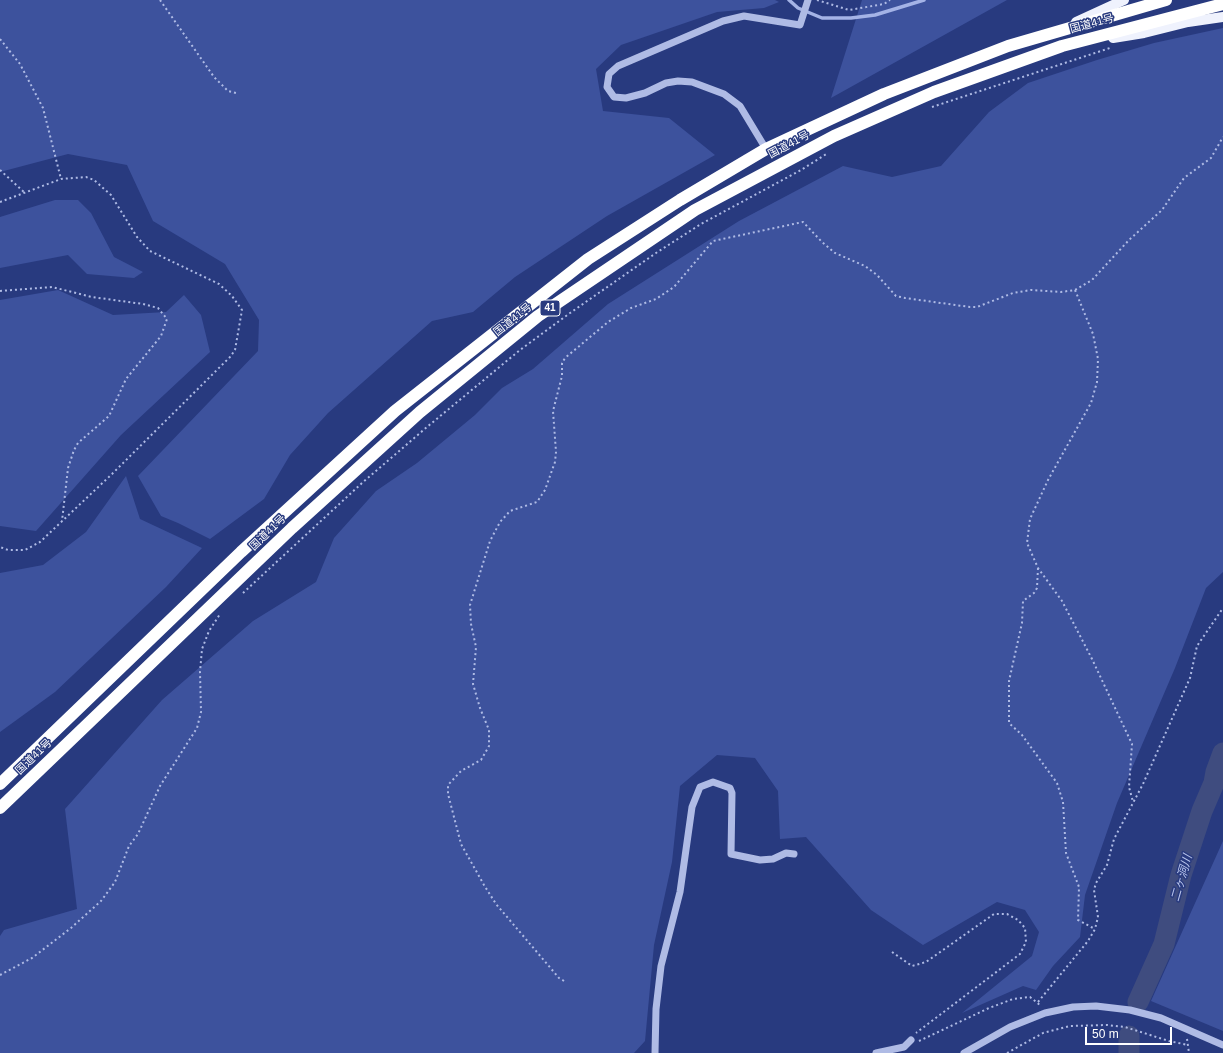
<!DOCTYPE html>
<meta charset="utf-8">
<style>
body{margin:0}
#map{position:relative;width:1223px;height:1053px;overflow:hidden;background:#283a7f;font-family:Arial,sans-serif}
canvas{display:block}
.scale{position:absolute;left:1085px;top:1027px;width:87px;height:18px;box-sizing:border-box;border:2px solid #fff;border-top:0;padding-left:5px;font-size:12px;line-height:14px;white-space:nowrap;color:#fff;-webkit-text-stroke:3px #283a7f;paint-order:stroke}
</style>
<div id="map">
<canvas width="1223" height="1053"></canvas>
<div class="scale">50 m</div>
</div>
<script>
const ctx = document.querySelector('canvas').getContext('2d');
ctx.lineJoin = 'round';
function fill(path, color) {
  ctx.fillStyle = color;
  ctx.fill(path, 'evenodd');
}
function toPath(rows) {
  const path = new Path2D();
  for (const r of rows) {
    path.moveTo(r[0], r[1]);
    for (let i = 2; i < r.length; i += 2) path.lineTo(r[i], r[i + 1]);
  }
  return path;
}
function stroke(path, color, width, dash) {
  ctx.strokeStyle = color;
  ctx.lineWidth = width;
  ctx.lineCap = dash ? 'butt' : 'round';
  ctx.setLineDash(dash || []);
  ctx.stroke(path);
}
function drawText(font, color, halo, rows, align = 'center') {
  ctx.font = font + ' Arial,"Noto Sans JP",sans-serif';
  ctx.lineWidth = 3;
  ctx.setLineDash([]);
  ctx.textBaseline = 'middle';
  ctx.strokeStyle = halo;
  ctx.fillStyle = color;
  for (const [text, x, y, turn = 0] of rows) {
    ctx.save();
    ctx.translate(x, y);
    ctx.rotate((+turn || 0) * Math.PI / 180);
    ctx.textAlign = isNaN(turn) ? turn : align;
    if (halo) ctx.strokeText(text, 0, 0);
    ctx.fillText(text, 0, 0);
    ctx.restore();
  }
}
fill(toPath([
 [0,0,775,0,779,2,764,8,717,12,621,45,596,69,603,111,669,118,715,155,607,216,515,277,473,312,432,321,328,413,290,455,264,499,210,539,178,523,161,516,138,476,258,351,259,320,225,264,153,221,127,165,68,154,0,172],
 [862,0,1007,0,831,98],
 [1223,28,1223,572,1206,588,1175,668,1117,803,1085,895,1080,937,1053,966,1036,990,1023,986,962,1013,1032,956,1039,932,1025,910,997,902,923,945,871,910,806,837,780,839,778,791,755,758,717,755,680,786,672,862,654,945,645,1041,634,1053,0,1053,0,936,4,930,77,909,65,809,162,700,253,621,316,582,334,538,376,491,417,463,475,415,502,388,533,369,608,304,739,221,843,166,892,177,941,166,989,112,1028,83,1097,60,1154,43],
 [55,200,78,200,91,213,114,257,143,272,134,278,87,274,68,255,0,268,0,217],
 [58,290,113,315,166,312,184,295,201,315,210,352,121,435,36,531,0,526,0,300],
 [126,476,140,519,202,548,166,587,55,692,0,732,0,573,43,565,86,532],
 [1223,841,1223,1031,1151,1001]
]), '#3d529d');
stroke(toPath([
 [789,0,798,8,822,18,851,18,875,15,924,0]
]), '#a4b3e6', 3.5);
stroke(toPath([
 [1138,1002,1164,944,1181,875,1202,811,1214,783,1216,772,1223,753],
 [1129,1036,1129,1053]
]), '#3f4c7f', 21);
stroke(toPath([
 [160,0,214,77,228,91,236,93],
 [817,0,849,10,884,4,890,0],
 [0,39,20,64,43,108,61,179],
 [932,107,1110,48],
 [0,170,25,193],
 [0,202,61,179,86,177,94,180,111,195,137,237,150,251,219,284,232,296,242,310,235,350,230,357,112,474,40,542,25,550,8,550,0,547],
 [1075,290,1093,334,1098,359,1097,382,1091,403,1048,480,1030,519,1027,543,1038,568,1062,601,1092,659,1132,744,1129,787,1133,802],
 [0,291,52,287,92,297,143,304,158,308,167,319,161,336,126,379,109,416,78,443,74,450,68,468,62,521],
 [1038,568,1037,588,1034,593,1023,601,1022,623,1009,681,1009,723,1022,735,1057,783,1063,802,1066,853,1079,887,1078,920,1095,929],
 [243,593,362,483,427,427,520,350,570,313,656,253,701,224,801,170,828,153],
 [892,952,912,966,926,962,994,914,1007,914,1018,920,1025,928,1026,942,1020,954,916,1033],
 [0,975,32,958,71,928,101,901,115,882,129,846,138,834,160,786,197,728,201,712,200,672,202,649,209,631,220,614],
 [564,981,559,978,496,904,484,885,461,844,448,794,448,785,461,771,481,760,489,746,489,730,480,708,473,684,476,647,471,624,470,605,490,541,500,522,510,511,537,502,545,490,555,462,556,452,553,411,562,376,562,363,565,358,608,322,631,308,656,299,674,287,713,241,803,222,822,242,835,253,865,266,877,275,896,296,905,298,970,307,977,307,1013,293,1031,290,1061,292,1075,290,1092,280,1129,240,1162,210,1184,178,1211,158,1223,137],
 [1038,1002,1088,941,1095,929,1098,917,1094,890,1096,883,1107,865,1114,839,1143,784,1190,678,1197,646,1223,608],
 [1187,1039,1189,1053],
 [919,1041,989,1008,1013,999,1030,997,1040,1005],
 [1007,1053,1043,1033,1070,1026,1107,1025,1125,1027,1169,1041,1188,1045]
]), '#afbbe5', 2, [2, 3]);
stroke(toPath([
 [766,149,740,106,724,94,692,82,678,81,666,83,645,93,626,98,614,97,607,87,609,74,618,66,723,21,744,16,800,25,808,0],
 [655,1053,656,1009,661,966,680,892,692,807,700,787,713,782,730,788,732,793,731,854,760,860,773,859,786,853,794,854],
 [876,1053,904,1047,911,1040],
 [964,1053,1010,1027,1045,1013,1073,1007,1096,1006,1130,1010,1161,1018,1223,1045]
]), '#afbbe5', 7);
stroke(toPath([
 [1076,22,1124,0],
 [1113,38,1144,33,1188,22,1223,17]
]), '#eff2fd', 10);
stroke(toPath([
 [0,784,241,552,395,411,588,259,680,200,766,149,884,94,1008,46,1166,0],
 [0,808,292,528,420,412,538,316,695,210,834,136,934,92,1062,46,1223,4]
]), '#fff', 12);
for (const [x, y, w] of [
 [550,308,20]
]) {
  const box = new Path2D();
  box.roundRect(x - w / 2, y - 8, w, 16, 3);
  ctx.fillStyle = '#283a7f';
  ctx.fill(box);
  stroke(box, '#fff', 1);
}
drawText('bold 10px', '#fff', null, [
 ["41",550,308]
]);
drawText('11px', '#fff', '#283a7f', [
 ["国道41号",1092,24,-15],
 ["国道41号",789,145,-28],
 ["国道41号",513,320,-39],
 ["国道41号",268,533,-44],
 ["国道41号",34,757,-44]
]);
drawText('italic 12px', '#bac6ed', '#283a7f', [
 ["二ヶ洞川",1182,878,-74]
]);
</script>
